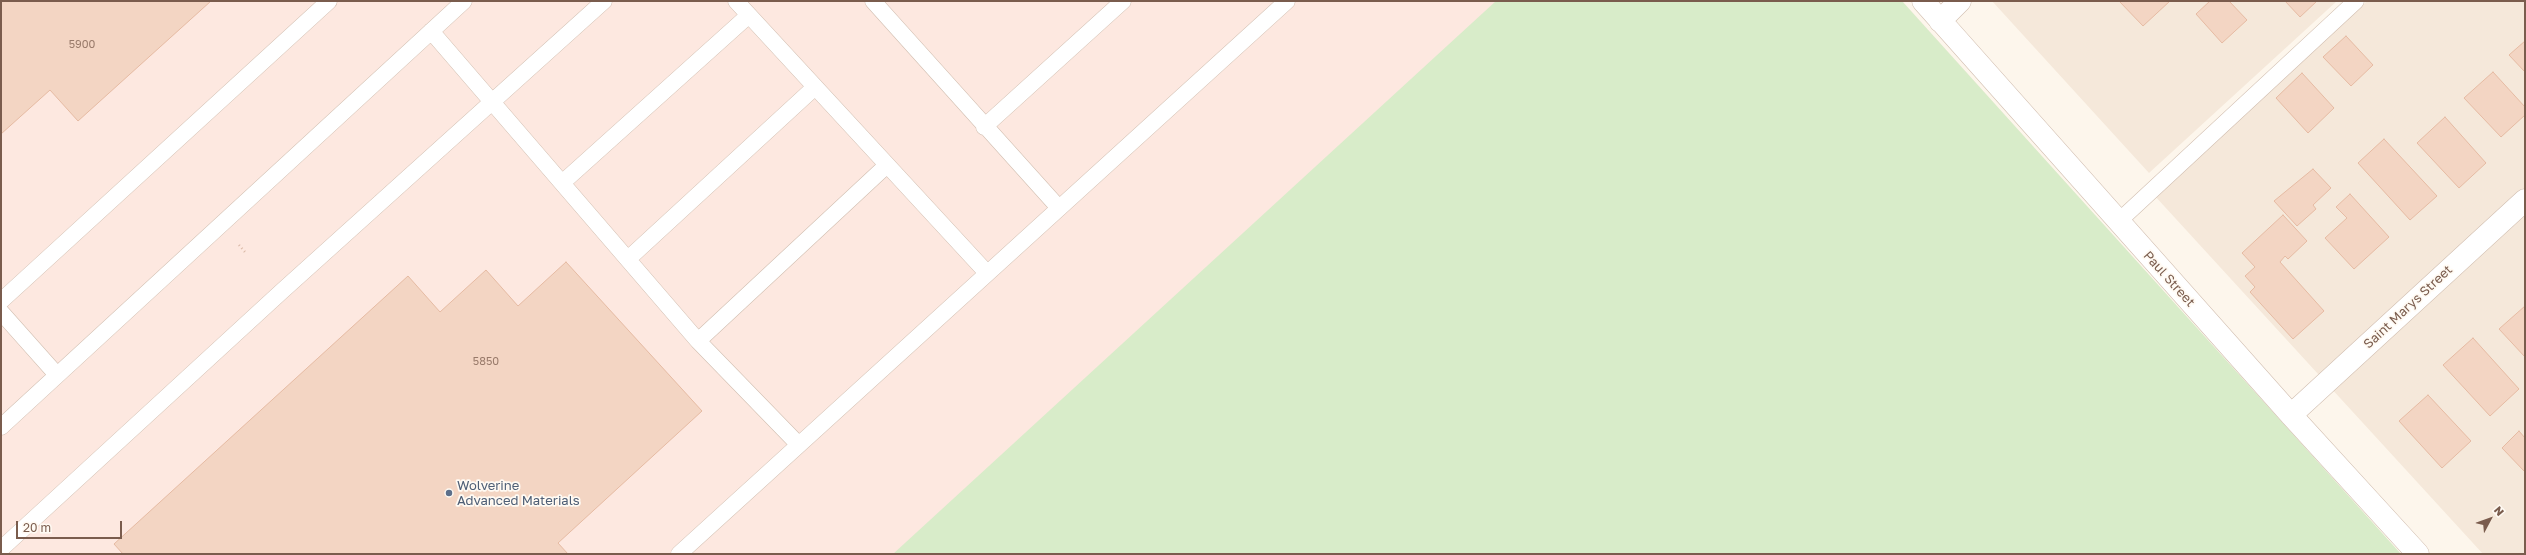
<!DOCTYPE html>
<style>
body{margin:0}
#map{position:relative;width:2526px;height:555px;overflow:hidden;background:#fdf6ec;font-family:"Golos Text",sans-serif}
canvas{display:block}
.frame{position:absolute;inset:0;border:2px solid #7a5c4d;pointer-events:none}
.north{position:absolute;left:2470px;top:499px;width:40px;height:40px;-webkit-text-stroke:3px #fffaf3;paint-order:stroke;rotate:49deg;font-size:11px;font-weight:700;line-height:16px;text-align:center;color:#7a5c4d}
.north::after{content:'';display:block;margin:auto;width:14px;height:18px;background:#7a5c4d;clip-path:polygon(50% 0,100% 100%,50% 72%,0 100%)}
.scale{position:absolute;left:16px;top:521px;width:106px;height:18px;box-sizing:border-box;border:2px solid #7a5c4d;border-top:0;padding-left:5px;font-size:12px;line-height:14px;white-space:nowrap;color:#7a5c4d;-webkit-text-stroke:3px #fffaf3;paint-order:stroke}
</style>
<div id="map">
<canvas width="2526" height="555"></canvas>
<div class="frame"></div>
<div class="north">N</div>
<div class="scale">20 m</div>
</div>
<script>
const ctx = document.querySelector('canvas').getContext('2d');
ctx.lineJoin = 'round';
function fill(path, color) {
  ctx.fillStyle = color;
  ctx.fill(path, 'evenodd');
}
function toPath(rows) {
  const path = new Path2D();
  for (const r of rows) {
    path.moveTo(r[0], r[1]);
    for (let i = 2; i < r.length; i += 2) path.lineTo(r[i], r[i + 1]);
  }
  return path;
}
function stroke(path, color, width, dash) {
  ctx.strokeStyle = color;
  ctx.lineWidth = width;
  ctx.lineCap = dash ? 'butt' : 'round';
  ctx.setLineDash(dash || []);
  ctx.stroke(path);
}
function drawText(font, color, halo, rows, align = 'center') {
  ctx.font = font + ' "Golos Text",sans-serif';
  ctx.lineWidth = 3.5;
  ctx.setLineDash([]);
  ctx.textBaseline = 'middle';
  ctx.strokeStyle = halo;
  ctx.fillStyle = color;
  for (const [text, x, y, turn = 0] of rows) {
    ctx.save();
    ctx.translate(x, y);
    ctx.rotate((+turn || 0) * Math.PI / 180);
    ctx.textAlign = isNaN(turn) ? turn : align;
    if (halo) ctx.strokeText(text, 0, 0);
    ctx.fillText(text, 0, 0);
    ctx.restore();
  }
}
fill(toPath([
 [1992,1,2337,1,2149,173],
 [2367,1,2525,1,2525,554,2483,554,2154,195]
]), '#f5e8da');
fill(toPath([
 [1,1,1902,1,2400,554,1,554]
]), '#fde8e0');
fill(toPath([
 [1496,1,1902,1,2401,554,893,554]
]), '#d8ecc9');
const building = toPath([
 [1,1,211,1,78,121,50,90,1,134,1,1],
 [2119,1,2170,1,2143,26,2119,1],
 [2210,1,2229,1,2247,20,2222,43,2196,14,2210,1],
 [2285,1,2317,1,2300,17,2285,1],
 [2346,36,2373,65,2351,86,2323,57,2346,36],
 [2525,41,2525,72,2509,55,2525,41],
 [2493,72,2525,107,2525,115,2501,137,2464,98,2493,72],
 [2302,73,2334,108,2308,133,2276,98,2302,73],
 [2445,117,2486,163,2459,188,2417,143,2445,117],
 [2384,139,2437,196,2410,220,2358,163,2384,139],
 [2313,169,2331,188,2313,205,2316,209,2297,226,2274,201,2313,169],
 [2350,194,2389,237,2354,269,2325,238,2347,218,2336,207,2350,194],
 [2283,215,2307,241,2288,259,2285,256,2280,262,2324,311,2293,339,2250,292,2255,287,2245,276,2255,267,2242,253,2283,215],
 [566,262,702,411,558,543,568,554,123,554,114,544,408,276,440,312,486,270,518,306,566,262],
 [2525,306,2525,357,2499,329,2525,306],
 [2473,338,2519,389,2490,416,2443,365,2473,338],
 [2428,395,2471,441,2442,468,2399,421,2428,395],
 [2519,431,2525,438,2525,472,2502,448,2519,431]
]);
fill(building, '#f3d5c3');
stroke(building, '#e6bba3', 1);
const service = toPath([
 [736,1,987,273],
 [873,1,1059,208],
 [431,31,698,341,799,445],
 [984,127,1123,1],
 [562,183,749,15],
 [2119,221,2356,1],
 [628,259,815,87],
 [1,301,329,1],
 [1,312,57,375],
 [698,341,887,165],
 [1,427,464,1],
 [1,549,281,292,604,1],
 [679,554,1287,1]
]);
const minor = toPath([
 [1923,1,2291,415,2418,554],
 [1940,21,1960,1],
 [2291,415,2525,200]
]);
stroke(service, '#d1beb0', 17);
stroke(minor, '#d1beb0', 23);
stroke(toPath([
 [239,245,245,252]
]), '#d9b8a5', 2.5, [1, 3]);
stroke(service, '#fff', 16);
stroke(minor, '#fff', 22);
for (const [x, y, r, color] of [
 [449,493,4,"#5c6f8a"]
]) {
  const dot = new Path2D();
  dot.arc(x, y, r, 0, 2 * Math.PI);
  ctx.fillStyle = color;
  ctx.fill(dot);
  stroke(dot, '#fffaf3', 1.5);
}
drawText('11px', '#987a6a', null, [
 ["5900",82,45],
 ["5850",486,362]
]);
drawText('13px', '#7a5c4d', '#fffaf3', [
 ["Paul Street",2169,279,48],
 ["Saint Marys Street",2408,307,-43]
]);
drawText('13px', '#4e5e75', '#fffaf3', [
 ["Wolverine",457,486],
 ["Advanced Materials",457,501]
], 'left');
</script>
